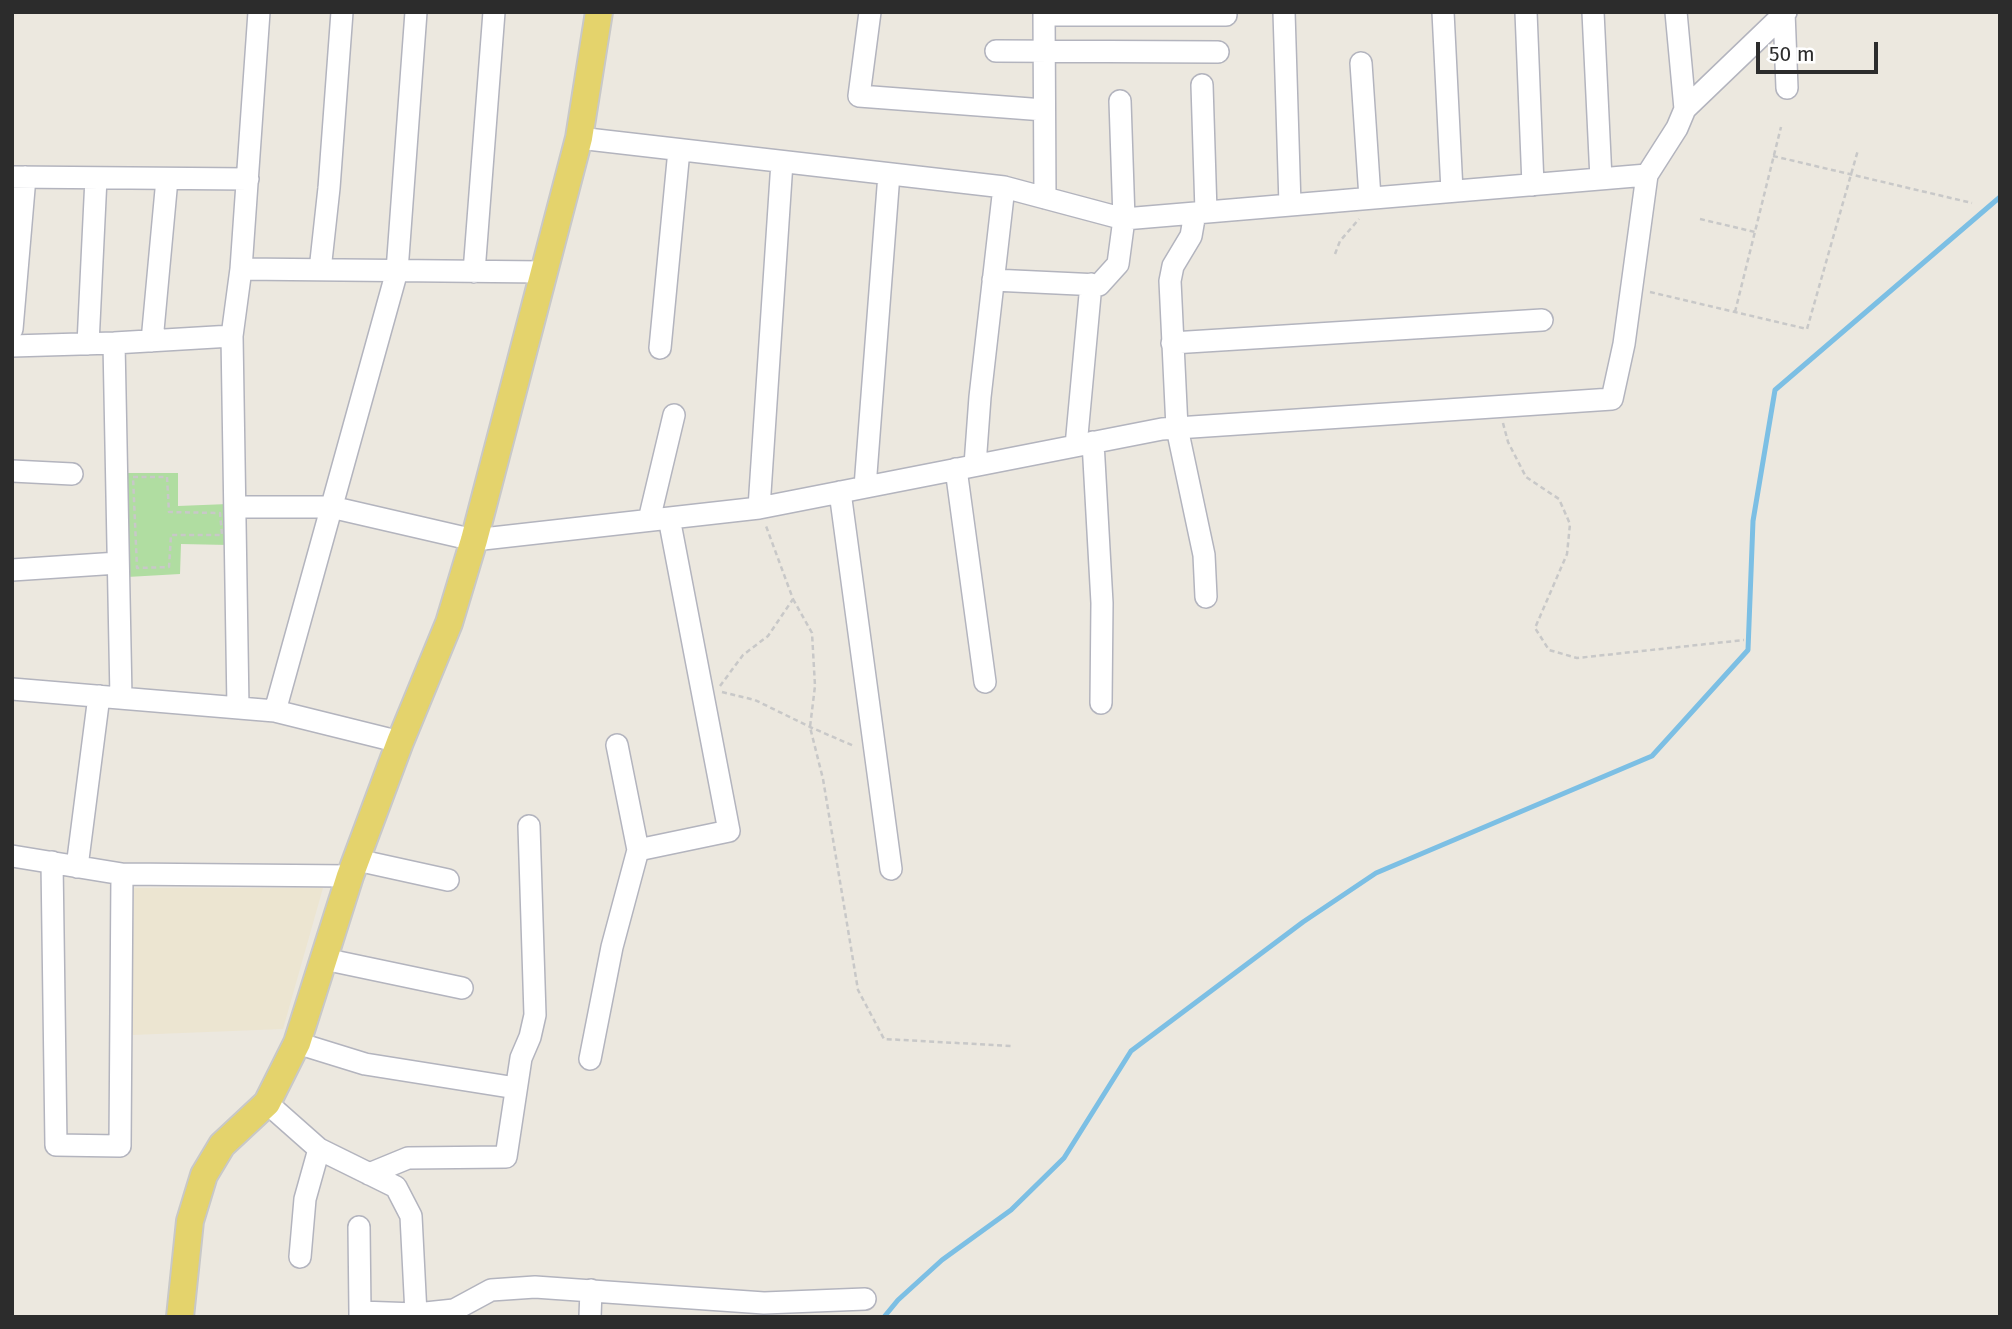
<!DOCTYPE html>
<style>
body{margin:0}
#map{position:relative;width:2012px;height:1329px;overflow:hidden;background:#ece8df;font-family:"Fira Sans",sans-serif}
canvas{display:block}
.frame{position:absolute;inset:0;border:14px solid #2c2c2c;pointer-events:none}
.scale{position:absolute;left:1756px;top:42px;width:122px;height:32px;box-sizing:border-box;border:4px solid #2c2c2c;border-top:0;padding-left:9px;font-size:21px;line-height:24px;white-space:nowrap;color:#2c2c2c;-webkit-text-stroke:5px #fff;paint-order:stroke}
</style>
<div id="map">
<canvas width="2012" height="1329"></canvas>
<div class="frame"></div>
<div class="scale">50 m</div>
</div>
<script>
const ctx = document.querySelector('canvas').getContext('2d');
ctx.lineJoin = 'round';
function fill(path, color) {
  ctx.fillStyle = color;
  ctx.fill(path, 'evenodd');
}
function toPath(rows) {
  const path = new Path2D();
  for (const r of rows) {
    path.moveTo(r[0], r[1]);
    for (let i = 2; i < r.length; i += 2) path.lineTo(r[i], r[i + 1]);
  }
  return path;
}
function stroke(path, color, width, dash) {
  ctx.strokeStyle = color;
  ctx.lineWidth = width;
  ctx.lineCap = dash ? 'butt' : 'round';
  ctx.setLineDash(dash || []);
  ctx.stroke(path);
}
fill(toPath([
 [134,888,323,888,283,1029,132,1035]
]), '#ece5d1');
fill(toPath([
 [124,473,178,473,178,506,228,504,229,545,181,544,180,574,127,577]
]), '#b0dda1');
stroke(toPath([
 [884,1317,898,1300,942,1260,1011,1210,1064,1158,1131,1051,1303,922,1376,873,1652,756,1748,650,1753,521,1775,390,2000,197]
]), '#7cbfe4', 5);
const minor = toPath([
 [870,12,859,96,1044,110],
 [1044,12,1045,198],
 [1284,12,1290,205],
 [1443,12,1452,191],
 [1526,12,1533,185],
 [1593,12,1601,179],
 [1676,12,1685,109],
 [1784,12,1787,88],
 [1044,15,1226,15],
 [996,51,1218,52],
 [1361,63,1370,198],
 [1202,85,1206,212],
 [579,138,1004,187,1124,219,1647,175],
 [12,177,248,179],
 [1195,213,1191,236,1173,266,1170,281,1177,428,1204,555,1206,597],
 [241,269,544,272],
 [320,270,329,188,342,12],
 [474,272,494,12],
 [993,280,1099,285,1118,264,1124,219,1120,101],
 [12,329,25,177],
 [152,341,167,179],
 [114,343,121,698],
 [1172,343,1542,320],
 [88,344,96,178],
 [12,346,114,343,232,336],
 [660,348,679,150],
 [1093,442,1102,603,1101,703],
 [1076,446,1091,284],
 [975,465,980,397,1004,187],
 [956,469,985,682],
 [12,471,72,474],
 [865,487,889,174],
 [840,492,891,869],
 [235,507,331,507,474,540,759,508,1162,429,1612,399,1624,344,1647,175,1677,128,1685,109,1786,12],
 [759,508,782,162],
 [649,520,674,415],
 [12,570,118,563],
 [12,689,275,711,400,742],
 [238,708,232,336,241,269,259,12],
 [275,711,397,271,416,12],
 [638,850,729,831,669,518],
 [12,856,122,874,350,876],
 [357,860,448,880],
 [52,862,56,1145,120,1146,122,874],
 [77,867,99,696],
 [324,959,462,988],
 [297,1043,365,1064,516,1088],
 [590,1059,612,947,638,850,617,745],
 [267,1103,319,1149,396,1187,411,1216,416,1314],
 [369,1174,408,1158,506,1157,521,1058,530,1037,535,1015,529,826],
 [359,1227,360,1312],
 [300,1257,305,1199,319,1149],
 [360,1317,360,1312,416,1314,454,1310,491,1290,535,1287,764,1303,865,1299],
 [590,1317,591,1290]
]);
const major = toPath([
 [180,1317,190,1221,204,1175,222,1145,267,1103,297,1043,350,876,400,742,449,623,474,540,579,138,599,12]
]);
stroke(minor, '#b3b4be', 24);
stroke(major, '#c8c8c8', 30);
stroke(toPath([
 [1773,156,1972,203],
 [1700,219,1755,232],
 [1335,254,1340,241,1359,219],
 [1650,292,1807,329,1858,150],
 [1735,312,1781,127],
 [1503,423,1508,442,1526,477,1559,499,1570,524,1567,554,1535,628,1549,650,1577,658,1744,640],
 [133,477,167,477,169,512,220,513,222,535,171,535,169,567,137,568,133,477],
 [793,599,812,633,815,686,810,727,823,779,858,990,884,1039,1012,1046],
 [720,686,743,655,768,636,793,599,766,526],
 [722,692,755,700,810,727,854,746]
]), '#c8c8c8', 2.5, [5, 3.5]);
stroke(minor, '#fff', 21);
stroke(major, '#e4d36c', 26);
</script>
